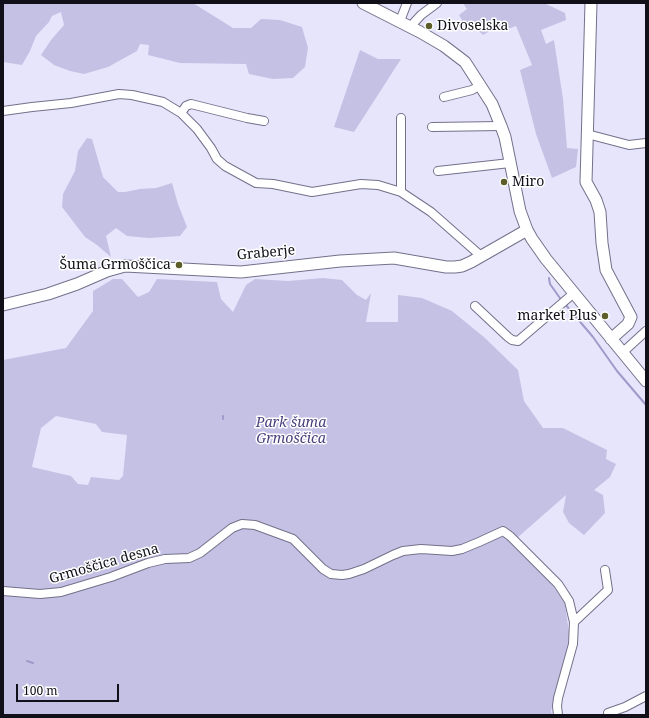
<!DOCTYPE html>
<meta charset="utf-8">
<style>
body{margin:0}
#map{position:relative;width:649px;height:718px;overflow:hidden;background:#e7e5fc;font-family:"Noto Serif",serif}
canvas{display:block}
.frame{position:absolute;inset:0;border:4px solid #111019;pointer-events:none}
.scale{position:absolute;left:16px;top:684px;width:103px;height:18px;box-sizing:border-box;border:2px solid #111019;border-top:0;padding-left:5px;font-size:12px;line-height:14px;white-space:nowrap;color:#111019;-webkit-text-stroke:3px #fff;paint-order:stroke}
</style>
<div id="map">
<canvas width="649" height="718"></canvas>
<div class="frame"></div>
<div class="scale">100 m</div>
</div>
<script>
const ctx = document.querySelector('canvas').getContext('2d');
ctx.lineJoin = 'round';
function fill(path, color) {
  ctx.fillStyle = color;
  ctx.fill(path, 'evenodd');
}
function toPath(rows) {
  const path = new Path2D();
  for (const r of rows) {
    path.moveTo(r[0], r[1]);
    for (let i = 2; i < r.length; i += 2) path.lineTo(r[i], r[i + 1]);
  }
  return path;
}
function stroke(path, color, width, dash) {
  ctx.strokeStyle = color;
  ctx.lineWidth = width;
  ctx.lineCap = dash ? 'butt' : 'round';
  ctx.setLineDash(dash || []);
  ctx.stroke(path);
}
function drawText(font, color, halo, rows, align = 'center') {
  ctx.font = font + ' "Noto Serif",serif';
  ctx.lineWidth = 3;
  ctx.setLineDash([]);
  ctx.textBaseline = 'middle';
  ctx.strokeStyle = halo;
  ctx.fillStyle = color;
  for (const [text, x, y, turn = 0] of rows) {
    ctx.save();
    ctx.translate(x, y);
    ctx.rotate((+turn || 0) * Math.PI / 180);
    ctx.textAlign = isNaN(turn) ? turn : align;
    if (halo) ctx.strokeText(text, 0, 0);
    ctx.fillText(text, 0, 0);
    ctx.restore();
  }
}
fill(toPath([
 [3,3,193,3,233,28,251,28,261,19,280,20,302,27,308,48,305,67,293,78,273,79,249,74,246,64,180,63,148,55,149,45,140,44,137,51,108,67,84,74,70,71,54,65,41,55,51,40,64,25,61,12,52,16,49,22,36,36,30,51,22,65,3,62],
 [463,3,544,3,565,13,566,20,541,30,546,44,554,40,563,99,567,148,578,149,576,167,552,178,536,134,520,70,532,65,516,26,502,31,498,26,483,35,470,22,465,25,459,15,467,9],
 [360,50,378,59,401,59,354,132,334,127],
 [87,138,92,139,103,177,118,192,125,192,140,189,156,188,172,183,178,204,187,227,180,236,149,238,127,236,116,228,106,236,111,257,97,245,85,237,62,207,63,194,75,171,78,151],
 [323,278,342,280,357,295,366,300,371,293,366,322,398,322,398,295,422,298,452,311,485,338,518,370,524,401,543,428,563,428,607,450,606,459,616,464,610,477,594,490,603,495,605,513,584,535,569,523,563,512,566,495,517,538,538,569,553,586,565,604,569,633,567,651,551,711,552,715,3,715,3,360,66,348,93,311,93,291,113,279,122,279,138,297,149,292,157,279,217,282,221,299,233,312,246,285,255,279,288,281],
 [56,416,96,424,102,432,127,435,123,476,119,480,91,477,88,485,78,484,71,476,32,467,41,428]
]), '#c4c1e4');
stroke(toPath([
 [549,278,550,284,562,301],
 [565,304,593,337,617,371,646,405],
 [223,419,223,416],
 [27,661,33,663]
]), '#9e9ac9', 2);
const street = toPath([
 [400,21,407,3],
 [410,27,421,15,437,3],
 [444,97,472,90,481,85],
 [3,111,32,107,71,103,119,94,132,95,163,102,181,113,197,129,211,148,217,159,225,166,256,183,273,184,312,192,361,184,378,185,401,192,431,212,481,256],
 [181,113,186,106,191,104,247,118,264,121],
 [401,118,401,192],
 [432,127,501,126],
 [587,134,629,145,646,143],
 [438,171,510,163],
 [475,306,508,337,512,340,518,341,574,293],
 [622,353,646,331],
 [3,591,40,594,61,592,111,577,148,563,165,559,189,558,200,553,232,528,242,524,255,525,293,539,323,569,331,574,342,575,349,574,364,569,393,555,403,551,421,549,452,551,462,549,479,542,503,531,510,536,558,584,569,601,574,622,573,644,558,698,557,706,558,715],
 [574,622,608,590,605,570],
 [608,713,625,707,646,696]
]);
const secondary = toPath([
 [363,3,420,32,444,46,465,62,492,104,501,126,505,137,520,211,527,230,532,239,546,259,646,381],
 [591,3,586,182,596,200,600,212,602,243,606,270,631,317,628,324,611,339],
 [3,305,48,294,77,284,107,271,125,266,241,272,340,261,394,258,446,267,455,267,462,266,471,262,527,230]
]);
stroke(street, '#73718a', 10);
stroke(secondary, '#73718a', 13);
stroke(street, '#fff', 8);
stroke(secondary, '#fff', 11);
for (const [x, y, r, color] of [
 [429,26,4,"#5c5d29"],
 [504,182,4,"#5c5d29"],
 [179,265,4,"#5c5d29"],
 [605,316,4,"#5c5d29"]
]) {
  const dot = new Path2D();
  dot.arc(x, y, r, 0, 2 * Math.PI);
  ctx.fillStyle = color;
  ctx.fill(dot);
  stroke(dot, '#fff', 1.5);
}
drawText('14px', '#111019', '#fff', [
 ["Divoselska",437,26],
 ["Miro",512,182],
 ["Šuma Grmoščica",171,265,"right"],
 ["market Plus",597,316,"right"]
], 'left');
drawText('14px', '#111019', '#fff', [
 ["Graberje",266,253,-5],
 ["Grmoščica desna",104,564,-16]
]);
drawText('italic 14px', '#4a407d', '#fff', [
 ["Park šuma",291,423],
 ["Grmoščica",291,439]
]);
</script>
